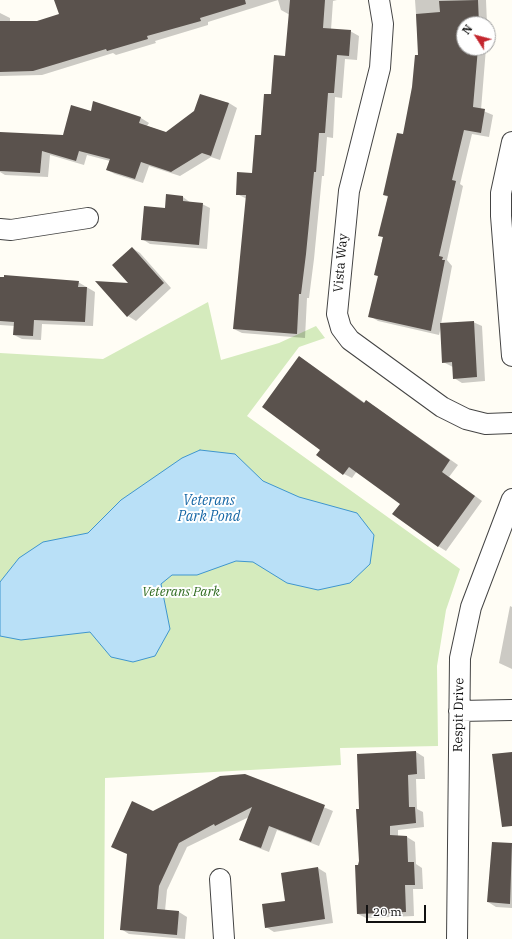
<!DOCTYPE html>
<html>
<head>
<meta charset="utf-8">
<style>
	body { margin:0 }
	#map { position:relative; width:512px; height:939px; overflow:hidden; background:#fffdf5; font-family:"IBM Plex Serif",serif }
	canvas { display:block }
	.north { position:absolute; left:456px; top:16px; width:40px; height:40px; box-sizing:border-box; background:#fff; border:1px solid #a0a0a0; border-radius:50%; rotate:306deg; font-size:11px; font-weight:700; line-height:16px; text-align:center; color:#111 }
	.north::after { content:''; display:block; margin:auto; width:14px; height:18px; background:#c4262e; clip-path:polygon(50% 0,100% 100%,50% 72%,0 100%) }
	.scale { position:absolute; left:366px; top:905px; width:60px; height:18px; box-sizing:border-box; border:2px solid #111; border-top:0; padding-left:5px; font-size:12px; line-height:14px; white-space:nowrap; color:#111; -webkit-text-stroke:3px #fff; paint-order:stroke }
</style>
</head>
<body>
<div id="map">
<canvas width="512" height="939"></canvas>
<div class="north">N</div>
<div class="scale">20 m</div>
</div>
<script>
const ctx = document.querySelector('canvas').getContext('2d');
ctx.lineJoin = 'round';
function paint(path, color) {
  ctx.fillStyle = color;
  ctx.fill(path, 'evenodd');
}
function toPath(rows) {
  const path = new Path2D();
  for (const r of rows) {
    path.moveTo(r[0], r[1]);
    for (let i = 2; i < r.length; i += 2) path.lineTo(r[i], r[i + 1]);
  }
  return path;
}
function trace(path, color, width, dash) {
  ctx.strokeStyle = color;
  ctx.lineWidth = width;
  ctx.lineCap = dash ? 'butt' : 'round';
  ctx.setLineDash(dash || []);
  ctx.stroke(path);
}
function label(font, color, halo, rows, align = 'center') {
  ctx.font = font + ' "IBM Plex Serif",serif';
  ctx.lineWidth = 4;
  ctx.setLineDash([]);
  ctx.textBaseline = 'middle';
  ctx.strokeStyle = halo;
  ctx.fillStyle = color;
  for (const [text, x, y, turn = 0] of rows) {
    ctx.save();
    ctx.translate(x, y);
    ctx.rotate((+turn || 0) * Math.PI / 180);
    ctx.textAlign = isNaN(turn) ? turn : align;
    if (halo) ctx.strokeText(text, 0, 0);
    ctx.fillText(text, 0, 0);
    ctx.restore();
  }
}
paint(toPath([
	[208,302,221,360,279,343,316,326,325,338,299,347,247,416,460,569,446,610,437,666,438,746,340,748,341,765,105,778,104,939,0,939,0,353,103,359]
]), '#d5ebbd');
const water = toPath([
	[200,450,235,454,263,481,299,497,357,513,374,535,370,564,350,583,318,590,287,583,253,562,236,561,197,575,172,575,161,584,170,629,155,656,133,662,111,657,90,632,21,640,0,636,0,582,19,558,43,542,88,533,121,500,182,458,200,450]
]);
paint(water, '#b9e0f7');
trace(water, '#3f96cf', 1);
paint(toPath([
	[67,0,337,0,333,1,331,30,350,31,359,36,357,60,345,59,342,98,335,97,333,138,327,137,324,176,322,176,314,259,309,298,307,298,305,338,242,333,234,329,247,199,237,194,253,174,272,95,286,57,290,15,281,10,278,0,208,22,208,25,155,41,156,43,116,55,113,53,42,75,0,76,0,13,10,18,10,22,37,22,60,15],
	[415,0,486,0,487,24,464,24,464,48,486,48,481,110,493,115,489,137,472,134,460,184,463,186,447,260,452,266,441,324,473,322,482,326,485,381,462,383,454,378,453,367,443,362,441,327,439,335,378,321,370,316,379,277,375,275,383,237,379,235,388,197,384,195,404,135,419,56],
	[201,96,229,103,237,108,220,160,211,157,180,176,149,166,143,183,115,174,107,170,110,161,87,155,84,165,50,155,48,177,5,175,0,172,0,133,63,136,91,112,141,118,149,123,147,126,167,133,195,112],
	[167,195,183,197,191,203,202,204,210,208,207,249,150,244,142,239,166,209],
	[132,248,140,253,171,288,136,321,128,316],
	[0,278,78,282,95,292,93,326,42,324,41,340,22,339,14,335,15,326,0,325],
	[300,357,365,403,374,406,458,465,449,477,482,501,446,551,438,546,401,503,357,471,352,478,344,474,321,450],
	[510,606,512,607,512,669,499,663],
	[416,752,424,757,425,779,416,779,417,809,423,812,424,827,398,830,398,836,407,837,415,842,416,864,422,868,423,889,413,889,414,916,366,918,358,914,361,810],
	[245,775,333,811,319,846,277,830,269,852,248,844,240,839,249,817,187,847,167,890,165,911,179,912,187,917,185,939,129,934,121,929,153,812],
	[493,843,512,844,512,908,496,907,488,902],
	[318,868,326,873,333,923,274,932,266,927,286,902]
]), '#0003');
paint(toPath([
	[54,0,245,0,246,4,200,18,201,21,147,36,148,39,107,51,106,49,33,71,0,72,0,21,37,21,59,14],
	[290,0,325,0,323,28,351,30,349,56,337,55,334,93,328,93,325,133,319,133,316,172,314,172,306,254,301,294,299,294,297,334,233,329,246,195,236,195,237,172,252,173,255,135,261,135,264,94,271,94,274,55,285,56],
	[478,0,479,24,464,24,464,48,478,48,473,107,485,109,481,133,464,130,452,180,456,181,439,256,443,257,442,260,445,260,431,331,368,317,378,276,374,275,383,237,378,236,388,196,383,195,397,133,403,134,412,87,415,55,418,55,416,14,440,12,439,1],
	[200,94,229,103,211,156,202,153,171,172,141,162,135,179,106,170,110,159,79,151,76,161,42,151,40,173,0,171,0,132,63,135,71,105,91,111,93,101,141,117,139,123,166,132,194,111],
	[166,194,183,196,183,201,203,203,199,245,141,240,144,206,165,208],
	[132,247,164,283,127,317,95,281,128,283,112,265],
	[4,275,79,281,78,287,87,287,85,322,34,320,33,336,13,335,14,322,0,321,0,277,4,277],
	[474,321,477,377,453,379,452,362,442,363,440,323],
	[299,356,364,403,366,400,450,460,442,472,475,496,438,547,392,514,400,504,349,467,343,475,316,455,320,450,262,407],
	[416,751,417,774,408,775,409,807,415,807,416,823,390,826,390,835,407,836,408,862,414,862,415,885,405,885,406,912,357,914,355,865,358,865,359,861,356,809,359,809,357,754],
	[512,752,512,826,502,827,492,754],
	[245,774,325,805,311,842,269,826,261,848,239,840,252,807,215,826,214,824,179,843,159,886,157,909,179,911,177,935,120,930,127,854,111,847,132,801,153,811,220,776],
	[492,842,512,843,510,904,487,902],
	[318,867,325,919,265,928,262,904,285,901,281,873]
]), '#5a524d');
const minor = toPath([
	[379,0,383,24,380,68,349,191,337,314,341,328,350,340,442,407,466,419,486,424,512,423],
	[512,142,501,193,501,216,512,356],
	[0,229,11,230,88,218],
	[459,711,512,710],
	[220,879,224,939],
	[457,939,460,658,471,607,512,499]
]);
trace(minor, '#444', 22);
trace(minor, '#fff', 20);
label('13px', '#111', '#fff', [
	["Vista Way",341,263,-85],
	["Respit Drive",459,715,-89]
]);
label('italic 13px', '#2f6b1f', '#fff', [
	["Veterans Park",181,592]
]);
label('italic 14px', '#1768a6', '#fff', [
	["Veterans",209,501],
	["Park Pond",209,517]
]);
</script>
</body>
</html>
